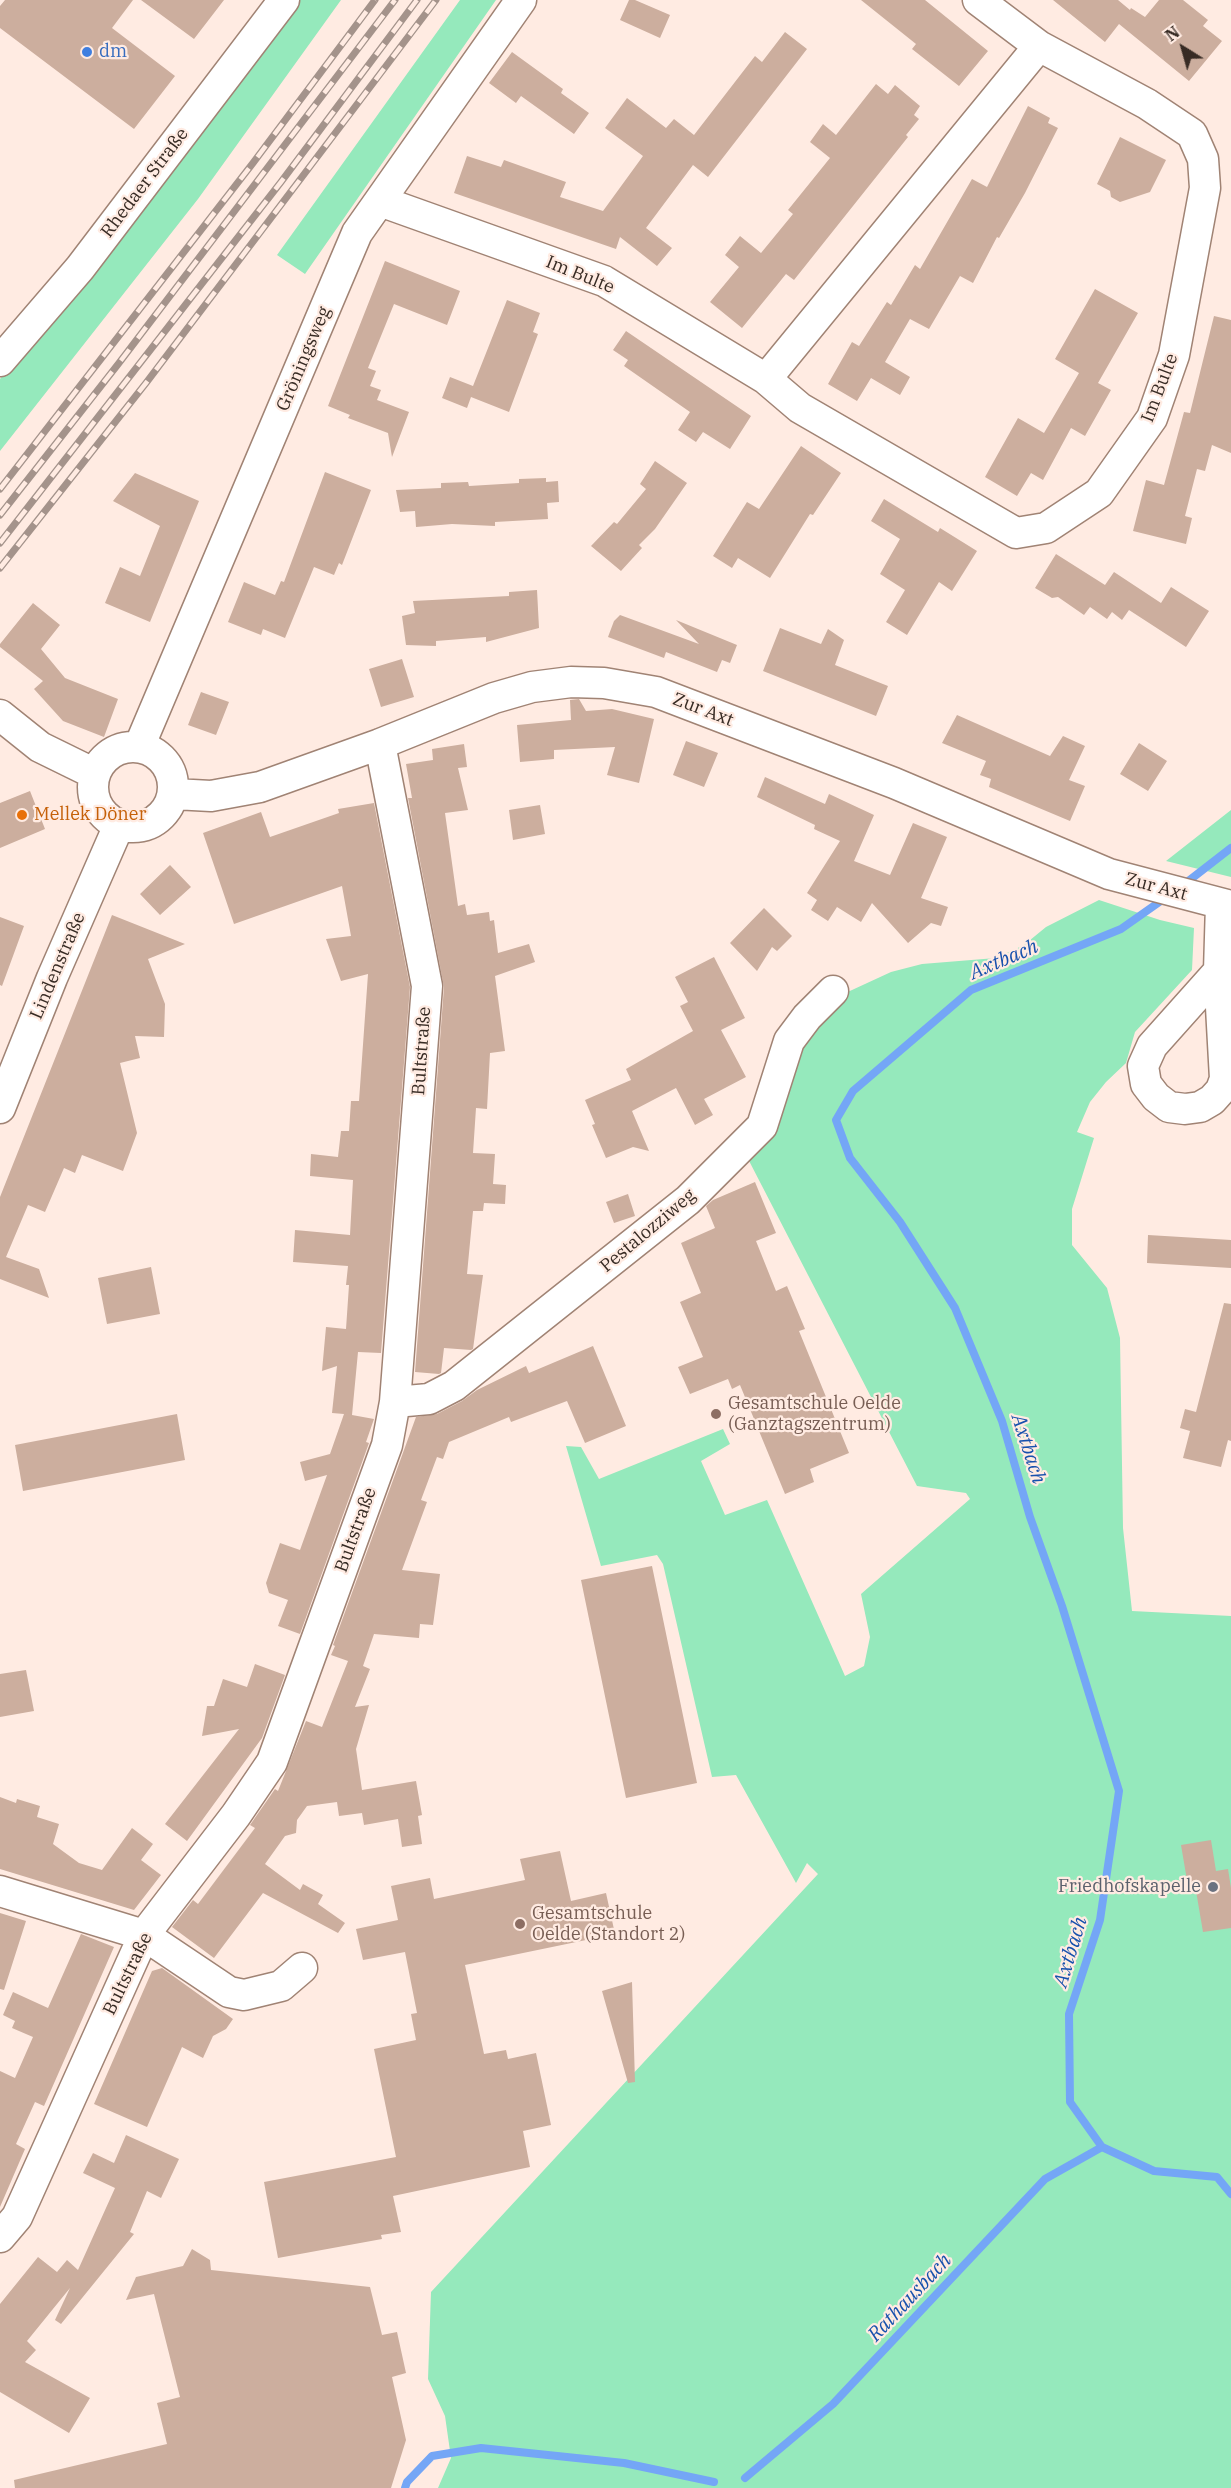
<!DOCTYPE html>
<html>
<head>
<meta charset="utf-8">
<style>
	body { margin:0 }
	#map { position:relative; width:1231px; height:2488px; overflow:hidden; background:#ffebe2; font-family:"IBM Plex Serif",serif }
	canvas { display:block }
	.north { position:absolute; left:1153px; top:18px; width:60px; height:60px; -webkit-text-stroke:4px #ffebe2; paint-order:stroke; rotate:323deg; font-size:16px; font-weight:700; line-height:24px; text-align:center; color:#372b24 }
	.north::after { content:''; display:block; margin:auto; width:21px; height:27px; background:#372b24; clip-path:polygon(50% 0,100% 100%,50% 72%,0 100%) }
</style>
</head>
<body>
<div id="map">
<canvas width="1231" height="2488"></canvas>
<div class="north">N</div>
</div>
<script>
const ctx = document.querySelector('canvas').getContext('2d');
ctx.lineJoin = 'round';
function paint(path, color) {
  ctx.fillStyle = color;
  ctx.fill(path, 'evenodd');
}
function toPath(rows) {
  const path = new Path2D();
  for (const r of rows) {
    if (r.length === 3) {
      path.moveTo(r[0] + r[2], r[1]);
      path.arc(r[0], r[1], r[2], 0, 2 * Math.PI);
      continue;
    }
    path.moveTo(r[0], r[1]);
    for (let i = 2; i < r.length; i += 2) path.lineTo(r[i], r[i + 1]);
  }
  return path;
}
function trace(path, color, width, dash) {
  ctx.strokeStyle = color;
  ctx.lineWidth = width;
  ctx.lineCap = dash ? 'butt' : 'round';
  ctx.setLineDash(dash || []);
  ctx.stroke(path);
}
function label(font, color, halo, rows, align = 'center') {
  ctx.font = font + ' "IBM Plex Serif",serif';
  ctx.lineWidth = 4.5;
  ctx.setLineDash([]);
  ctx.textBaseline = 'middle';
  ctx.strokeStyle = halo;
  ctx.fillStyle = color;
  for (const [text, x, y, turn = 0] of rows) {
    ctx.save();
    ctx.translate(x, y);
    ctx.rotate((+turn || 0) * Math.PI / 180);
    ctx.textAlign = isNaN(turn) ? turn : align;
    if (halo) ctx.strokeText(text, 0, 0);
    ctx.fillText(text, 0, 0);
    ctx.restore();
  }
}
paint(toPath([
	[290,0,341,0,198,199,0,451,0,379,88,275],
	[460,0,496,0,305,274,277,255],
	[1231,810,1231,877,1166,861],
	[1099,900,1160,920,1194,928,1192,970,1135,1032,1126,1063,1106,1082,1090,1102,1077,1132,1094,1138,1072,1209,1072,1245,1107,1288,1120,1338,1123,1528,1132,1611,1231,1616,1231,2488,438,2488,451,2458,445,2416,428,2379,431,2292,818,1874,807,1863,796,1883,736,1775,712,1777,663,1564,657,1555,601,1566,566,1446,581,1447,599,1479,723,1429,730,1444,701,1461,725,1515,767,1500,845,1676,864,1666,870,1637,861,1594,970,1499,966,1493,917,1486,746,1155,794,1047,839,996,891,972,922,964,996,958,1024,945,1046,927]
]), '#95e9bc');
trace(toPath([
	[1182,886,1231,848],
	[1165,898,1121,929,971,990,853,1091,836,1120,850,1158,900,1222,955,1308,1002,1421,1030,1517,1062,1606,1119,1791,1100,1920,1069,2014,1070,2102,1102,2147,1154,2171,1217,2177,1231,2194],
	[745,2478,833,2404,1045,2179,1102,2147],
	[405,2488,407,2482,432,2456,481,2448,624,2463,714,2482]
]), '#74a6f6', 8);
paint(toPath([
	[5,0,133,0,112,28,175,76,134,129,0,28,0,6],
	[141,0,224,0,194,39],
	[629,0,635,0,670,15,660,38,620,20],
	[861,0,925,0,988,51,959,86,912,49,916,44],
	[1053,0,1118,0,1130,10,1131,8,1145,17,1159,0,1183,0,1208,20,1203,26,1222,41,1189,81,1119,24,1105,42],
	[785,32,807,49,708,177,693,165,646,228,672,248,657,266,620,237,616,249,454,193,467,156,501,167,504,160,566,182,560,197,603,211,643,156,605,128,627,98,666,128,674,119,694,135,755,56,762,62],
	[512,52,563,89,561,93,589,113,574,134,521,96,516,103,489,83],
	[876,84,888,94,895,85,920,106,914,115,919,119,906,135,908,137,794,280,786,274,742,328,710,302,739,267,725,255,740,236,761,253,793,214,788,210,830,158,810,142,823,124,836,135],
	[1028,106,1050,118,1048,123,1058,128,1025,193,999,238,997,237,973,283,960,276,929,329,910,319,885,362,910,377,900,395,871,378,857,401,828,384,852,342,859,346,887,302,891,305,915,265,920,269,972,179,987,187],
	[1120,137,1166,160,1150,192,1120,202,1111,197,1110,191,1097,184],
	[385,261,460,291,447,325,394,304,368,368,376,371,370,386,381,390,377,400,409,412,392,457,388,433,348,418,350,415,328,406],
	[1095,289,1138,313,1098,383,1111,390,1085,436,1071,428,1043,480,1031,473,1017,496,985,477,1018,418,1044,433,1079,373,1055,359],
	[507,300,540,313,533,332,538,334,509,412,471,397,467,408,442,398,450,377,473,386],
	[1214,316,1231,320,1231,453,1212,445,1205,471,1197,469,1185,516,1192,518,1186,544,1133,531,1146,480,1164,485,1184,412,1190,413],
	[626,331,751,416,730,449,703,432,696,442,678,430,690,412,624,366,628,360,613,350],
	[801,446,841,473,813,515,810,514,770,578,738,558,732,568,713,556,747,502,759,509],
	[655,461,687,483,655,529,639,545,642,548,621,571,591,546,614,522,617,524,646,489,640,484],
	[325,472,371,490,342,565,339,563,334,575,314,567,285,638,263,629,261,635,228,622,244,582,275,595,281,581,284,582],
	[135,473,199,501,150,622,105,603,120,567,140,576,160,526,113,501],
	[546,478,546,482,558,481,559,502,547,503,548,519,495,522,495,526,452,524,416,527,415,511,400,512,396,490,441,488,441,483,468,482,469,486,519,483,519,479],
	[884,499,938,532,940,528,977,551,952,591,939,582,907,635,886,622,905,590,880,574,900,539,871,521],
	[1056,554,1105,585,1114,572,1161,603,1171,587,1209,611,1186,647,1129,610,1122,620,1112,612,1107,619,1090,607,1084,615,1058,597,1052,598,1035,588],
	[537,590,539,628,486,642,486,637,436,641,436,646,406,645,402,616,415,613,413,601,509,596,509,592],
	[33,603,60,625,41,649,65,678,118,699,104,737,63,721,34,689,43,681,0,647,0,644],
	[620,615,699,644,676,620,737,645,730,663,722,660,717,672,666,652,664,658,608,637,614,621],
	[780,628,821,644,828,629,844,640,835,665,888,686,876,716,763,671],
	[402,659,414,697,381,707,369,669],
	[201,692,229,702,216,735,188,725],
	[579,699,586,711,612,709,654,719,639,783,607,775,615,747,554,750,554,759,520,762,517,725,571,720,570,700],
	[957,715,1050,756,1063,736,1085,746,1069,780,1085,786,1070,821,989,787,991,779,980,775,986,761,942,743],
	[686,741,718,753,704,787,673,775],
	[1139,743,1167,761,1148,791,1120,774],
	[464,744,467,767,458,768,468,810,445,813,458,906,465,904,467,915,489,912,490,921,494,920,498,953,529,944,535,962,495,976,505,1051,490,1053,487,1109,476,1108,473,1153,495,1154,493,1184,506,1185,505,1204,484,1203,483,1211,473,1211,467,1274,483,1275,473,1349,471,1350,444,1348,441,1373,439,1374,415,1372,444,987,408,798,412,798,406,764,433,760,432,749],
	[765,777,825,804,829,794,874,815,854,861,890,875,913,823,947,837,921,898,948,907,941,926,931,923,908,943,872,903,861,922,837,907,828,921,811,910,817,900,807,893,840,841,814,829,815,825,757,797],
	[30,791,45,829,0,848,0,803],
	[374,803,410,987,381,1353,358,1352,352,1415,374,1419,366,1442,369,1443,300,1634,278,1626,288,1600,269,1593,266,1583,280,1543,300,1550,327,1475,305,1481,300,1462,330,1454,344,1414,332,1413,337,1366,322,1371,326,1327,346,1329,349,1285,346,1285,348,1266,293,1262,295,1230,350,1235,353,1180,310,1176,311,1154,338,1157,341,1131,349,1131,351,1101,359,1101,368,974,341,981,326,939,351,936,342,886,234,924,203,833,261,812,270,837,339,813,338,809],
	[540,805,545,834,513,840,509,810],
	[170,865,191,887,160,915,140,894],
	[764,908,792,936,777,951,772,947,757,971,730,943],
	[112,915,185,944,148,959,165,1004,164,1037,135,1036,140,1058,120,1063,137,1133,123,1171,82,1155,75,1173,64,1168,45,1212,28,1205,6,1257,39,1269,49,1298,0,1279,0,1197],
	[0,917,24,926,2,986,0,985],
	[714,957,745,1018,721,1030,746,1077,704,1099,713,1115,695,1125,676,1088,632,1111,649,1151,633,1147,606,1158,592,1125,595,1124,585,1100,631,1080,626,1069,693,1031,680,1006,688,1002,675,977],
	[755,1182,776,1233,756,1241,776,1291,787,1286,805,1329,799,1331,849,1453,810,1469,814,1482,785,1494,740,1385,732,1389,728,1379,690,1394,678,1367,703,1357,680,1302,701,1293,681,1243,715,1228,706,1206,713,1200],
	[628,1194,635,1216,614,1223,606,1202],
	[1148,1235,1231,1240,1231,1268,1147,1263],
	[151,1267,160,1314,107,1324,98,1278],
	[1224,1303,1231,1304,1231,1441,1228,1440,1221,1467,1183,1458,1190,1431,1180,1428,1185,1409,1196,1412],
	[593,1346,626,1426,585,1443,567,1401,511,1422,509,1417,449,1442,443,1459,437,1457,421,1500,427,1502,402,1570,440,1574,433,1625,420,1624,419,1638,374,1634,363,1666,370,1669,355,1707,369,1705,356,1749,362,1790,416,1781,422,1815,418,1816,422,1844,402,1847,398,1819,364,1825,362,1813,339,1816,337,1802,307,1806,297,1820,296,1833,285,1836,265,1864,300,1890,303,1884,323,1895,318,1904,345,1923,338,1933,263,1893,214,1958,172,1927,193,1900,198,1904,255,1828,250,1825,275,1789,278,1791,306,1721,322,1727,348,1661,331,1655,335,1646,333,1645,416,1417,437,1414,462,1401,477,1390,526,1366,529,1373],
	[177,1414,185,1460,23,1491,15,1445],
	[652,1566,697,1783,626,1798,581,1580],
	[255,1664,285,1675,262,1738,187,1841,165,1824,239,1729,202,1736,207,1706,214,1706,223,1679,247,1687],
	[26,1670,34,1711,0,1717,0,1674],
	[0,1797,16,1803,17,1799,40,1806,37,1817,59,1824,53,1844,79,1863,102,1870,132,1828,153,1844,141,1860,161,1875,134,1910,0,1869],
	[1211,1840,1216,1871,1228,1869,1231,1888,1231,1928,1203,1932,1195,1885,1188,1886,1181,1845],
	[560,1851,571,1901,606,1893,615,1934,465,1965,484,2054,506,2050,508,2059,536,2053,551,2125,523,2131,530,2167,393,2196,401,2232,381,2235,382,2239,278,2258,264,2182,396,2157,374,2049,416,2040,411,2014,417,2013,405,1952,363,1960,356,1929,398,1920,391,1886,430,1878,434,1899,525,1880,520,1859],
	[0,1913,26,1921,4,1990,0,1989],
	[81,1934,114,1947,44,2106,35,2102,16,2144,25,2149,0,2207,0,2071,15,2078,33,2037,12,2028,15,2021,3,2015,13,1992,48,2008],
	[162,1968,233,2019,226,2029,213,2036,203,2058,182,2047,147,2127,94,2104,152,1971],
	[632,1982,635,2082,628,2083,602,1991],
	[126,2135,179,2159,161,2198,147,2191,130,2232,134,2234,61,2324,55,2320,70,2288,27,2341,36,2350,25,2362,90,2398,69,2433,0,2392,0,2304,38,2257,57,2272,67,2260,78,2270,115,2188,83,2173,93,2153,114,2163],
	[192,2249,210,2260,211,2270,370,2287,382,2335,397,2332,406,2373,392,2377,406,2440,391,2488,15,2488,14,2480,167,2444,157,2403,180,2397,154,2294,126,2300,136,2277,183,2266]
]), '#ccae9e');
const minor = toPath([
	[380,201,604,281,766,379,800,408,1016,533,1046,528,1099,493,1152,418,1174,355,1205,188,1203,159,1192,134,1147,104,1039,46,978,0],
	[0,361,80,268,284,0],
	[766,379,1039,46],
	[0,715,40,747,95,774],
	[133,787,40],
	[139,747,357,233,521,0],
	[174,794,211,796,260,787,380,744,494,698,532,687,571,682,604,683,656,692,894,783,1109,874,1231,906],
	[1219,971,1152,1046,1143,1066,1146,1084,1156,1097,1169,1107,1185,1109,1200,1107,1212,1100,1221,1090,1225,1079,1219,971,1221,904],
	[0,1108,52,978,119,825],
	[395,1402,429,1399,454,1386,688,1200,762,1126,789,1041,807,1017,833,991],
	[0,1891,144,1935,229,1992,244,1995,281,1986,302,1968],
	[0,2237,17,2217,144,1935,236,1815,272,1762,387,1445,395,1402,427,986,380,744]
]);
trace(minor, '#a08374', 33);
trace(minor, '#fff', 30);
const rail = toPath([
	[0,489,253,163,375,0],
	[0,515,119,363,395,0],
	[0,543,281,182,417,0],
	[0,568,146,383,436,0]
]);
trace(rail, '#a4938b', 7);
trace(rail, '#ffebe2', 4.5, [14]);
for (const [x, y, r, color] of [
	[87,52,6,"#3f7fe0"],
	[22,815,6,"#e8710a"],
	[716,1414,6,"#8d6e63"],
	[1213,1887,6,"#6b7280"],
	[520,1924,6,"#8d6e63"]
]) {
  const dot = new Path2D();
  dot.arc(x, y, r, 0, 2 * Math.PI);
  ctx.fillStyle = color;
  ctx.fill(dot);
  trace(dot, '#ffebe2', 2);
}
label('18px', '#366cbe', '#ffebe2', [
	["dm",99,52]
], 'left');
label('18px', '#372b24', '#ffebe2', [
	["Rhedaer Straße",145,183,-53],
	["Im Bulte",580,275,22],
	["Gröningsweg",304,359,-67],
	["Im Bulte",1160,388,-69],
	["Zur Axt",703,710,21],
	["Zur Axt",1156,887,15],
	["Lindenstraße",58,966,-67],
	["Bultstraße",422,1051,-86],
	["Pestalozziweg",648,1231,-40],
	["Bultstraße",356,1530,-70],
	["Bultstraße",128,1974,-64]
]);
label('18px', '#c56008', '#ffebe2', [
	["Mellek Döner",34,815]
], 'left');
label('18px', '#785e54', '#ffebe2', [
	["Gesamtschule Oelde",728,1404],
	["(Ganztagszentrum)",728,1425],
	["Gesamtschule",532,1914],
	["Oelde (Standort 2)",532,1935]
], 'left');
label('18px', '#5b616d', '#ffebe2', [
	["Friedhofskapelle",1201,1887]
], 'right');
label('italic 20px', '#1751ad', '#ffebe2', [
	["Axtbach",1004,960,-23],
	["Axtbach",1028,1449,72],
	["Axtbach",1071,1952,-73],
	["Rathausbach",910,2298,-47]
]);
</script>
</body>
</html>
